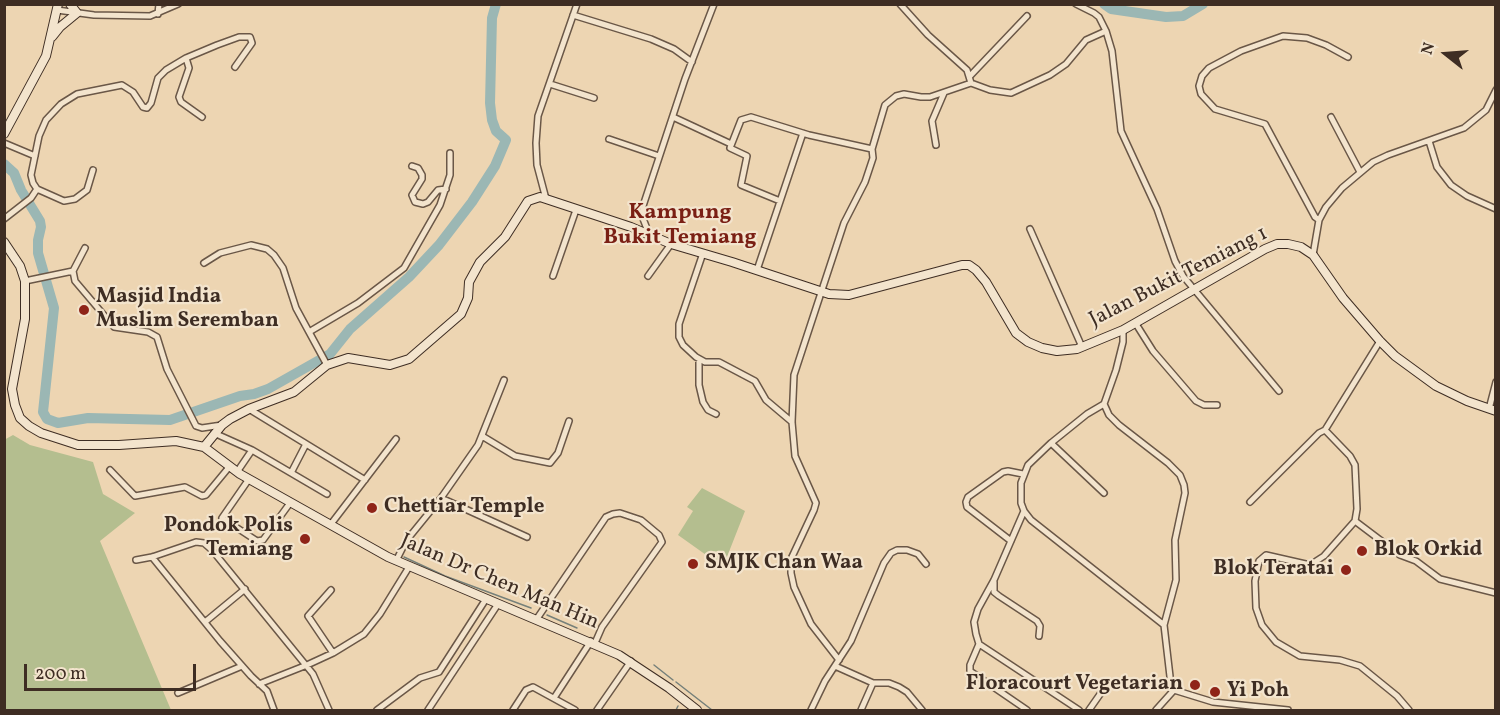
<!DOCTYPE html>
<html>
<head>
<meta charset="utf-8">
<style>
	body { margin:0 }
	#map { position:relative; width:1500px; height:715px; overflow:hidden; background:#edd5b2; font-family:Vollkorn,serif }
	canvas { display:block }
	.frame { position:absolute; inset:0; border:6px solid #3e2d23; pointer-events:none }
	.north { position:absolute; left:1416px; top:24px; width:60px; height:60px; -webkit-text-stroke:4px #f3e4cd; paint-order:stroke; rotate:287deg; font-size:16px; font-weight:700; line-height:24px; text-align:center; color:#3e2d23 }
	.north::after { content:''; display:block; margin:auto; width:21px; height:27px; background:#3e2d23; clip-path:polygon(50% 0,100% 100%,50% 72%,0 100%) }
	.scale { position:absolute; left:24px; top:664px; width:172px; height:27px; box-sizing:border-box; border:3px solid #3e2d23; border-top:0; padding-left:8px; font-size:18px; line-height:21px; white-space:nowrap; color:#3e2d23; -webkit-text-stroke:4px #f3e4cd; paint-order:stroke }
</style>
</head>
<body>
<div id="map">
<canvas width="1500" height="715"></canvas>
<div class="frame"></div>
<div class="north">N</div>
<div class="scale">200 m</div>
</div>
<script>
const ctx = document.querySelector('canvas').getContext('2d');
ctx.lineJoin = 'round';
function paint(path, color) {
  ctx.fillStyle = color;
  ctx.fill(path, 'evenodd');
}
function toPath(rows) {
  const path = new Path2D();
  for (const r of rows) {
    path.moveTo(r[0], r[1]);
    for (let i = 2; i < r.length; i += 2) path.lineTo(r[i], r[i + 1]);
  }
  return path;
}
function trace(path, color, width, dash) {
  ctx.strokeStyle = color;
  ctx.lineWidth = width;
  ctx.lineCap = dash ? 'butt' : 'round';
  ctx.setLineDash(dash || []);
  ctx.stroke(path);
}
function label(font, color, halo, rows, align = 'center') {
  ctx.font = font + ' Vollkorn,serif';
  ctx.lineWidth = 4.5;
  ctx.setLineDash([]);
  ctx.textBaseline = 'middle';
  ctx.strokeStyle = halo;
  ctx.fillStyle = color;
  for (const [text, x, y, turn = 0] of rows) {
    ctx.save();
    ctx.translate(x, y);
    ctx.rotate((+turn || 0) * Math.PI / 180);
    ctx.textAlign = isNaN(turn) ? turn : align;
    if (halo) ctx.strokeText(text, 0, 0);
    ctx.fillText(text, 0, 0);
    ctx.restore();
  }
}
paint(toPath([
	[13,435,30,445,93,462,103,494,135,513,100,541,171,710,5,710,4,440],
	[702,488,745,511,723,567,678,535,693,511,687,507]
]), '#b4be8f');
trace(toPath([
	[404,557,445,576,531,608],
	[547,615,577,628],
	[654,665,673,680],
	[676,682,712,710],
	[676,710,678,706]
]), '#76807a', 1.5);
trace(toPath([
	[1104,4,1111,9,1166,17,1183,16,1203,4],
	[4,164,14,173,21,190,40,221,41,227,38,240,38,253,54,308,43,412,47,419,58,423,88,418,170,420,240,396,254,394,268,389,330,354,350,329,409,277,439,245,472,202,495,166,506,140,496,131,492,120,490,103,492,18,496,4]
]), '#9bb7b4', 10);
const street = toPath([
	[900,4,928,35,967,70,971,83],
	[1076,4,1094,13,1099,17,1106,31,1112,51,1121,131,1157,209,1175,261,1183,276,1279,391],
	[57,10,94,15,150,16,178,4],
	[158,14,159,4],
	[573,15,651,39,674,49,692,62],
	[186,58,189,68,179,97,181,102,202,117],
	[970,76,1027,16],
	[550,84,594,98],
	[673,117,731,144],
	[1331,117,1360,172],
	[609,139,659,156],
	[1429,141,1437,167,1451,185,1467,196,1496,209],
	[4,143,35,156],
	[936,145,932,121,944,93],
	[412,166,418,168,422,175,422,179,412,195,415,202,423,204,428,202,438,190,446,189],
	[37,189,64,201,75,199,87,190,93,170],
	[546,199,537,165,536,143,538,116,577,4],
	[780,201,741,185,747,156,730,148,741,120,751,117,809,135,872,149],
	[4,219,31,198,37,189,33,183,31,175,39,136,46,120,61,104,77,94,122,85,133,92,143,107,147,108,151,103,158,78,166,70,186,58,217,45,239,37,250,37,252,43,235,67],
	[1319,220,1315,217,1265,124,1215,109,1201,94,1199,86,1202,76,1209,68,1241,51,1283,36,1307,38,1326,45,1348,57],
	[1030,229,1082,347],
	[649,234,642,216,643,206,685,79,714,4],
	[703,253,679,324,679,337,683,345,696,357,705,362,719,362,755,381,766,400,792,422],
	[1313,255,1319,220,1326,207,1342,188,1373,162,1388,155,1464,128,1486,110,1496,90],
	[204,263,220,253,251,245,267,249,274,255,283,268,296,308,327,365],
	[757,270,803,133],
	[73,271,75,281,114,327,148,332,157,337,167,369,196,426,202,428,222,425],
	[553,276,576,210],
	[648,276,671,244],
	[25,281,73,271,85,248],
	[1136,324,1153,351,1196,401,1204,405,1217,405],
	[1123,330,1123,342,1116,370,1104,404,1087,414,1051,443,1028,465,1021,483,1021,503,1024,511,1031,520,1164,625],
	[309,332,358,303,404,268,440,205,450,175,450,153],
	[699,359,699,385,703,402,708,410,716,414],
	[1104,404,1109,415,1119,425,1168,463,1180,475,1184,485,1185,493,1175,540,1176,580,1164,625,1171,685,1174,690],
	[249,409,365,480],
	[1489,409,1496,382],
	[1325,430,1350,456,1355,465,1357,509,1355,521],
	[214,433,252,450],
	[482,436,515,456,550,463,558,453,569,421],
	[1051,443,1104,493],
	[110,470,135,496,185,487,202,496,206,495,230,466],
	[237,472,252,450,327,494],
	[291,473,306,444],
	[249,479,222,518,257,541,263,540,290,503],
	[441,498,527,537],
	[1250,502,1319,433,1325,430,1380,341],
	[1024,511,994,580,978,609,974,622,976,634,979,644,1079,710],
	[331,524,396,439],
	[1011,541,967,507,966,502,968,497,1003,472,1008,471,1023,474],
	[152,557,220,641,251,676,267,691,274,710],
	[136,560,152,557,196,542,204,543,212,550,313,674,329,710],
	[396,561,406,541,441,498,478,445,504,380],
	[994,582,994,592,999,596,1037,621,1040,626,1039,636],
	[331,590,308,616,333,653],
	[536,620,606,517,613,514,620,513,641,520,659,535,662,542,602,627,595,643],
	[205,622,245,589],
	[979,644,970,665,970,671,1027,710],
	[839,660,811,624,794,587,791,573,791,559,814,510,816,503,795,456,792,422,794,375,844,223,865,182,873,158,872,149,885,105,896,96,904,94,921,97,930,97,971,83,990,90,1011,93,1050,75,1066,64,1086,40,1106,31],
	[835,666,873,683,889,683,899,687,907,692,922,710],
	[259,684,307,665,333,653,364,634,380,614,409,567],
	[1174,690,1213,702,1288,710],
	[178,693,242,666],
	[554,698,591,641],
	[377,710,420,678,439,672,486,599],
	[428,710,498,604],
	[513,710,526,690,533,687,575,710],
	[597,710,631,661],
	[811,710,825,681,851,641,884,563,891,553,897,550,907,550,918,554,926,564],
	[861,710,873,683],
	[1089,710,1103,690],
	[1156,710,1174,690],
	[1409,710,1397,696,1360,666,1340,660,1300,656,1276,642,1262,625,1256,608,1255,581,1259,561,1266,555,1310,565,1324,556,1355,521,1400,555,1416,561,1440,579,1496,593]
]);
const secondary = toPath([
	[52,37,60,27,77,13,70,4],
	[4,134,46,56,58,4],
	[4,242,20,266,25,281,25,319,12,389,15,405,20,418,29,426,41,433,78,445,119,445,176,441,204,447,240,474,388,557,619,655,669,688,697,710],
	[204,447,222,425,230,419,249,409,294,392,327,365,348,358,390,365,409,359,461,314,468,298,469,282,480,262,505,237,528,201,540,197,631,227,671,244,732,262,829,294,849,295,962,265,969,265,976,270,986,282,1016,333,1028,342,1042,348,1057,351,1077,349,1123,330,1265,249,1277,244,1288,244,1301,247,1313,255,1343,298,1380,341,1395,356,1436,386,1467,401,1496,411]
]);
trace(street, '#6a5747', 8);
trace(secondary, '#3e2d23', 10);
trace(street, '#f3e4cd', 5);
trace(secondary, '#f3e4cd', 8);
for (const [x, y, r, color] of [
	[84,310,6,"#8f2418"],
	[372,508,6,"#8f2418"],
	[305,539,6,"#8f2418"],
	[1362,551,6,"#8f2418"],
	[693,564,6,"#8f2418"],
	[1346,570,6,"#8f2418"],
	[1195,685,6,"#8f2418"],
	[1215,692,6,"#8f2418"]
]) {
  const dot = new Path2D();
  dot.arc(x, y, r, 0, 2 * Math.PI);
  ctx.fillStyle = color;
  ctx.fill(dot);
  trace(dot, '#f3e4cd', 2);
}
label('21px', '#3e2d23', '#f3e4cd', [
	["Jalan Bukit Temiang 1",1179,278,-27],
	["Jalan Dr Chen Man Hin",499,583,23]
]);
label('bold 21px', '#3e2d23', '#f3e4cd', [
	["Masjid India",96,298],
	["Muslim Seremban",96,322],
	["Chettiar Temple",384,508],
	["Pondok Polis",293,527,"right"],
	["Temiang",293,551,"right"],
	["Blok Orkid",1374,551],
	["SMJK Chan Waa",705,564],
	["Blok Teratai",1334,570,"right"],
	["Floracourt Vegetarian",1183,685,"right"],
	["Yi Poh",1227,692]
], 'left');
label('bold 22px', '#7a1f14', '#f3e4cd', [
	["Kampung",680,214],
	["Bukit Temiang",680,239]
]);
</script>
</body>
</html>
